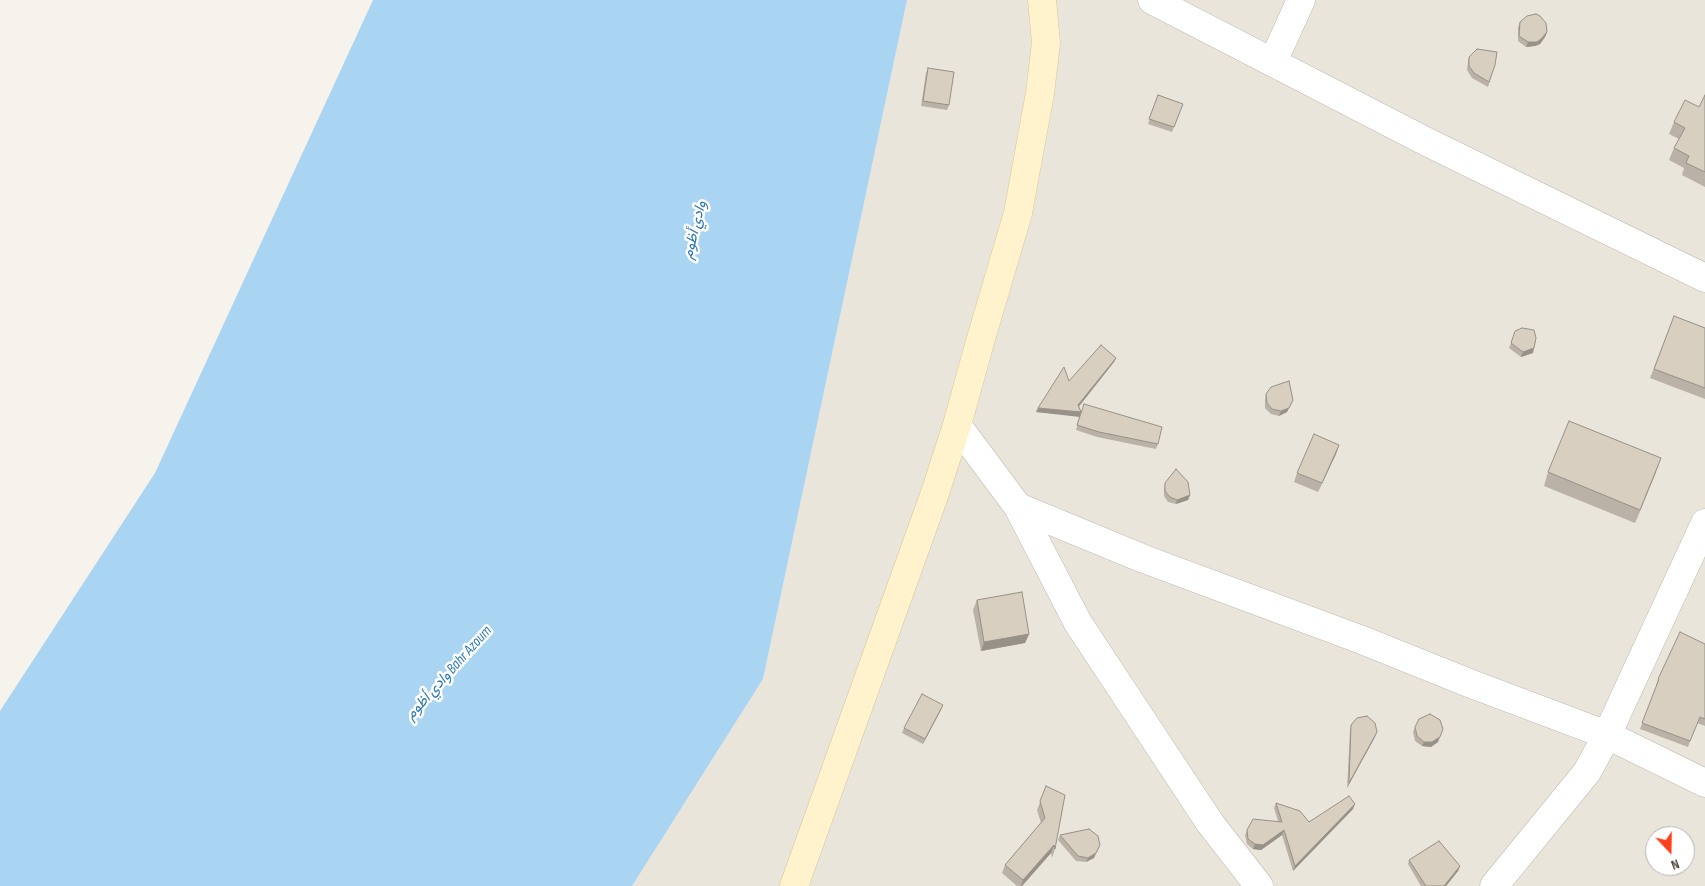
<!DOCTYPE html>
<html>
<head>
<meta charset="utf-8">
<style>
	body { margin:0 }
	#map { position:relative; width:1705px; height:886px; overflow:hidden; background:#f6f3ec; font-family:"Sofia Sans Condensed",sans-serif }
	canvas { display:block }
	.north { position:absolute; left:1645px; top:826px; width:50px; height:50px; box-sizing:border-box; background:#fff; border:1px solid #b7b4b0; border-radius:50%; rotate:159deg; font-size:14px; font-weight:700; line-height:20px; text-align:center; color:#4b4439 }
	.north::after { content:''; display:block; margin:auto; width:18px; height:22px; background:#fc3f1d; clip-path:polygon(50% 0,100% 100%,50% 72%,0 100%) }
</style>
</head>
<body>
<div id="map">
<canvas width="1705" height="886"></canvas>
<div class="north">N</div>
</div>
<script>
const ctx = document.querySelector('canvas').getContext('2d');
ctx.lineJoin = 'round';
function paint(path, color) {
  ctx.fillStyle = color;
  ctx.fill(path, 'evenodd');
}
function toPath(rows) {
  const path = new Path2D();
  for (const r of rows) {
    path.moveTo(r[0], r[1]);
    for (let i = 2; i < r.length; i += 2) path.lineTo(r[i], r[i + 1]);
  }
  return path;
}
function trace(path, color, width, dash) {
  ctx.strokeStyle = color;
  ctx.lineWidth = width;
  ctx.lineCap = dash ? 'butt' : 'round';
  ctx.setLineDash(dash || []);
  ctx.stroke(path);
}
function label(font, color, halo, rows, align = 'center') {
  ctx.font = font + ' "Sofia Sans Condensed",Vazirmatn,sans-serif';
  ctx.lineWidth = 5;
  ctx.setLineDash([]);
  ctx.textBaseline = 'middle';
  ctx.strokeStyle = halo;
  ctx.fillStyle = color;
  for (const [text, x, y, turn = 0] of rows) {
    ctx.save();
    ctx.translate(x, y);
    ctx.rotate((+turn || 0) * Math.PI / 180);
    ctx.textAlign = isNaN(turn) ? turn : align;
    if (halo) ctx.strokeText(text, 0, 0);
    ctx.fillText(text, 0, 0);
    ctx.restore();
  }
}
paint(toPath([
	[907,0,1705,0,1705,886,632,886,763,679],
	[1655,836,1685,836,1685,866,1655,866]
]), '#eae5da');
paint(toPath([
	[373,0,907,0,763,679,632,886,0,886,0,711,155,473]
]), '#a9d4f2');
const minor = toPath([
	[1152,0,1427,142,1705,278],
	[1273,62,1301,0],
	[957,425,1018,507,1078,623,1210,823,1259,886],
	[1018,507,1144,559,1362,640,1469,683,1607,735,1705,783],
	[1494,886,1587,772,1607,735,1705,523]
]);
const secondary = toPath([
	[794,886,935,493,957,425,980,342,1018,213,1040,93,1046,43,1042,0]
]);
trace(minor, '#c2bbae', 29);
trace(secondary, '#d6c79b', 29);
trace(minor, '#fff', 28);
trace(secondary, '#fff3cd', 28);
paint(toPath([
	[1520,22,1547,32,1545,37,1540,44,1535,46,1526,47,1518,41,1518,27],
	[1469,57,1495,65,1488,87,1472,78,1467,70,1468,62],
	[928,68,949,105,947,110,921,106,926,73],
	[1158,95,1183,104,1172,132,1148,124],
	[1705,95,1705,187,1682,175,1684,168,1669,160,1674,148,1679,139,1669,134,1674,122,1699,107],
	[1674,316,1705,328,1705,399,1650,378],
	[1511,343,1534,348,1533,353,1521,357,1509,348],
	[1116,358,1114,362,1079,406,1081,412,1158,444,1156,449,1097,437,1076,430,1080,416,1036,412,1038,408],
	[1266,394,1293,400,1287,412,1279,416,1271,414,1265,408,1265,399],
	[1339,445,1336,454,1318,492,1294,482,1297,473],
	[1548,472,1656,472,1635,523,1544,486],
	[1165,483,1190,495,1188,500,1176,504,1168,502,1164,496,1164,488],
	[977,600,1029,634,1025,643,981,651,973,610],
	[1705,644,1705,726,1697,723,1688,747,1640,729,1657,685,1656,685,1658,679],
	[943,705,923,744,902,733,904,728],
	[1351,725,1375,737,1347,788,1350,730],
	[1415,727,1438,742,1431,747,1422,746,1415,741,1413,732],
	[1046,786,1055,849,1052,858,1051,853,1022,886,1017,886,1002,873,1005,865,1041,823,1037,810],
	[1276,803,1309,822,1353,809,1293,871,1282,835,1261,850,1253,849,1247,844,1245,835,1247,830,1278,821,1274,808],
	[1060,835,1094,858,1086,862,1076,861,1058,840],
	[1409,860,1460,866,1458,871,1446,886,1421,886,1408,864]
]), '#bab2a6');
paint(toPath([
	[1547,32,1545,37,1540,44,1535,46,1526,47,1528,42],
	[1534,348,1533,353,1521,357,1523,352],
	[1116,358,1114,362,1077,409,1078,405],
	[1293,400,1287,412,1279,416,1281,411],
	[1038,408,1081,412,1080,417,1036,412],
	[1339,445,1336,454,1318,492,1322,483],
	[1661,458,1656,472,1635,523,1640,510],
	[1190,495,1188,500,1176,504,1177,500],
	[1029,634,1025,643,981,651,984,642],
	[943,705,941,710,923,744,925,739],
	[1377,732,1375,737,1347,788,1349,783],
	[1440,737,1438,742,1431,747,1422,746,1424,742],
	[1355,804,1353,809,1293,871,1295,866],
	[1284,830,1282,835,1261,850,1253,849,1255,844],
	[1054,845,1051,853,1022,886,1021,886,1023,880],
	[1100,845,1094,858,1086,862,1088,858],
	[1460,866,1458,871,1446,886,1444,886]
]), '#979187');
const building = toPath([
	[1536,14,1540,16,1546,23,1547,32,1541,39,1537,42,1528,42,1519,36,1520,22,1527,16,1536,14],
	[1477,49,1497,52,1495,65,1489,82,1474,73,1469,66,1469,57,1477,49],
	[928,68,954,72,949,105,923,101,928,68],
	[1158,95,1183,104,1174,127,1149,119,1158,95],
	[1705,95,1705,172,1686,163,1689,156,1674,148,1685,128,1674,122,1685,100,1699,107,1705,95],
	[1674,316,1705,328,1705,388,1654,369,1674,316],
	[1522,328,1534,330,1536,338,1534,348,1523,352,1511,343,1515,331,1522,328],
	[1101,345,1116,358,1078,405,1081,412,1038,408,1064,367,1069,381,1101,345],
	[1289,381,1293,400,1289,408,1281,411,1272,409,1267,403,1266,394,1271,387,1289,381],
	[1084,404,1162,427,1158,444,1099,432,1077,425,1084,404],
	[1569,421,1661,458,1640,510,1548,472,1569,421],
	[1314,434,1339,445,1322,483,1297,473,1314,434],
	[1176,469,1188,482,1190,495,1177,500,1170,497,1165,491,1165,483,1176,469],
	[1022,592,1029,634,984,642,977,600,1022,592],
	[1680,632,1705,644,1705,719,1700,717,1690,741,1642,723,1659,679,1658,679,1680,632],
	[922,694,943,705,925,739,904,728,922,694],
	[1430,714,1440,720,1443,729,1440,737,1432,742,1424,742,1417,736,1415,727,1419,719,1430,714],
	[1367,716,1375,723,1377,732,1349,783,1351,725,1357,718,1367,716],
	[1046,786,1065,795,1055,849,1054,845,1023,880,1005,865,1045,818,1040,801,1046,786],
	[1349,796,1355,804,1295,866,1284,830,1263,845,1255,844,1248,839,1247,830,1253,819,1282,822,1276,803,1300,811,1309,822,1349,796],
	[1089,829,1098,836,1100,845,1096,853,1088,858,1078,856,1060,835,1089,829],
	[1439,841,1460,866,1444,886,1426,886,1409,860,1439,841]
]);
paint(building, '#d8cfc1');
trace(building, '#979187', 1);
label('italic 15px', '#2e7ab2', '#fff', [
	["وادي أظوم",695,230,-76],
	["وادي أظوم Bahr Azoum",449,673,-48]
]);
</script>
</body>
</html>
